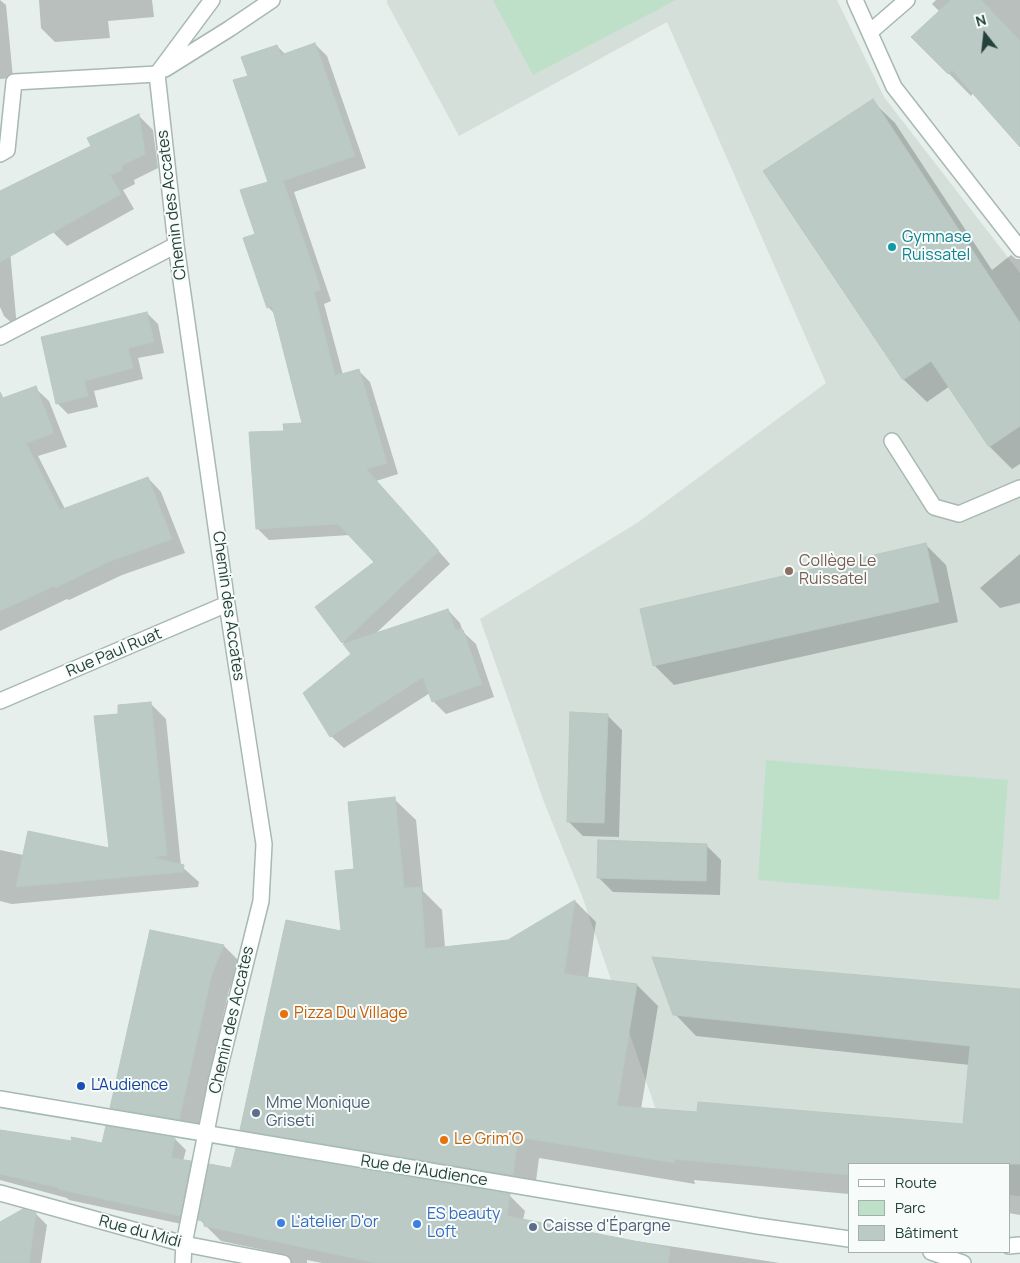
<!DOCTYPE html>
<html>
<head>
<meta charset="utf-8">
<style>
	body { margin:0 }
	#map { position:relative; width:1020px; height:1263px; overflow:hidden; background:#e6efeb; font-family:Manrope,sans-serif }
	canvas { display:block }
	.legend { position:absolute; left:848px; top:1163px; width:162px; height:90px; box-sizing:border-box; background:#f7fbf9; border:1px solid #a3b1ad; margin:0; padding:6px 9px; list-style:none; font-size:15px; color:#24423a }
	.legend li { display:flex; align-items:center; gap:10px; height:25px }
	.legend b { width:25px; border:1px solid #a3b1ad }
	.north { position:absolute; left:960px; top:10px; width:50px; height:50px; -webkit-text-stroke:4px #f7fbf9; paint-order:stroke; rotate:344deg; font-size:14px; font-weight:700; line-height:20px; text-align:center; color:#24423a }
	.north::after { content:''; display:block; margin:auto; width:18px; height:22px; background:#24423a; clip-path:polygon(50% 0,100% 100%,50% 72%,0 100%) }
</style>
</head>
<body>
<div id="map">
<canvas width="1020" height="1263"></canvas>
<ul class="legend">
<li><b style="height:6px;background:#fff"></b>Route</li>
<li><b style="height:14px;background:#bfe0c8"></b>Parc</li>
<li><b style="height:14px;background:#bbcac4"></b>Bâtiment</li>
</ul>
<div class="north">N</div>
</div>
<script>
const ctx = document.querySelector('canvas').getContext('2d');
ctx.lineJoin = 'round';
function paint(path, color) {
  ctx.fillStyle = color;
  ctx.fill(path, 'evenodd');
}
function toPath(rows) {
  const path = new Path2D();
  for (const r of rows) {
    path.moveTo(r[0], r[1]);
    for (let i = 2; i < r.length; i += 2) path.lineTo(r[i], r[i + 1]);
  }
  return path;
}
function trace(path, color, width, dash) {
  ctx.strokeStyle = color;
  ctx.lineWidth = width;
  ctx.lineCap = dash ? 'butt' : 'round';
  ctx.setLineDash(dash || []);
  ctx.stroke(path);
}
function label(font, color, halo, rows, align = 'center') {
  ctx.font = font + ' Manrope,sans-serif';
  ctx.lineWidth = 4;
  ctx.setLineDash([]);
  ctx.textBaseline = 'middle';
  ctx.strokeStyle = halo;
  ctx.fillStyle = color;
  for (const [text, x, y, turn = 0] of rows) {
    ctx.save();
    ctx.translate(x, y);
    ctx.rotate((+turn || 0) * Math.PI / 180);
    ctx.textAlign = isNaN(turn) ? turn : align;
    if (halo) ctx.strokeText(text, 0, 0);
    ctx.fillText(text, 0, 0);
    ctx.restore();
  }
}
paint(toPath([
	[387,0,837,0,884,97,1020,273,1020,1196,1009,1195,1009,1164,849,1164,849,1175,673,1159,582,896,544,802,480,619,637,523,826,383,667,22,459,136,387,3]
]), '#d4dfda');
paint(toPath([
	[493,0,676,0,533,75],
	[766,760,1008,780,999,900,758,880]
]), '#bfe0c8');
paint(toPath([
	[0,0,6,5,13,78,0,79],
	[39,0,152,0,154,17,108,21,110,38,55,42,41,28],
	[936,0,1020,0,1020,146,973,93,971,96,913,37,940,12,932,4],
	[315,44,327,56,366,168,294,192,331,301,324,304,343,375,358,370,370,382,398,474,376,481,450,564,374,635,448,610,460,623,463,632,476,644,494,697,446,714,433,701,430,693,344,748,331,736,352,654,343,642,376,562,350,535,269,540,257,528,285,432,304,425,275,314,268,307,256,235,269,183,249,77,277,46,286,55],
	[872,101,895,123,992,270,1011,255,1016,259,1020,259,1020,464,1012,469,990,447,950,386,927,402,904,380,765,172],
	[139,116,153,130,158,168,134,180,135,184,123,190,134,209,67,246,53,232,92,147],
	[0,192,5,196,17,328,4,316,0,307],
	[147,313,158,324,164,353,138,358,143,379,94,391,98,407,68,414,57,403],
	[35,388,49,401,67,447,38,456,65,509,148,478,161,492,185,553,122,575,69,600,67,599,0,631,0,400],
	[926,545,946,565,958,622,674,685,654,665],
	[1020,554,1020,603,1000,608,980,588],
	[151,704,166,719,181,866,199,882,198,887,12,904,0,901,0,850,23,855,110,850,119,715],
	[607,715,622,730,619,837,583,836,568,821],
	[394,799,416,820,423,891,442,910,445,948,509,941,575,901,596,922,588,978,637,985,658,1006,641,1109,698,1114,964,1126,970,1065,696,1036,675,1014,1020,991,1020,1215,1009,1213,1009,1164,849,1164,849,1194,694,1180,695,1184,539,1158,534,1196,263,1151,241,1129,342,932,356,870],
	[706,845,721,860,720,895,613,892,598,877],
	[151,931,224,946,241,963,229,990,196,1136,128,1125,111,1108],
	[0,1131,73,1143,103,1144,175,1139,186,1150,183,1161,190,1162,201,1173,191,1226,69,1200,67,1198,0,1180],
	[232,1170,509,1195,525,1211,523,1220,635,1242,636,1241,780,1263,322,1263,307,1260,307,1263,287,1263,277,1253,221,1241,200,1220],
	[36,1214,47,1225,41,1263,0,1263,0,1223]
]), '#0003');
const building = toPath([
	[951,0,981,0,1020,41,1020,147,952,70,948,74,911,37,951,0],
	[315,43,355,156,283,181,321,290,314,292,335,376,359,369,387,463,366,469,439,551,342,643,315,607,374,562,338,524,256,529,249,432,284,431,283,424,302,423,272,306,267,308,243,238,255,234,240,190,268,182,233,80,248,76,241,57,277,45,281,55,315,43],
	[873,99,1020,323,1020,426,989,447,931,361,903,380,763,171,873,99],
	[139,114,145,154,121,166,122,170,110,175,121,194,0,262,0,191,91,146,87,138,139,114],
	[147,312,154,342,128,348,133,368,84,381,88,396,56,404,41,337,147,312],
	[36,386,54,433,26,443,60,510,148,477,172,539,108,562,55,588,54,586,0,611,0,392,3,398,36,386],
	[926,543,939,602,653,666,640,609,926,543],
	[448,609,455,629,463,630,482,684,432,702,423,677,330,737,303,693,351,654,343,644,448,609],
	[151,702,167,855,155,857,155,858,184,865,183,872,16,887,28,831,109,848,94,716,118,714,118,705,151,702],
	[570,712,608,714,604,823,567,822,570,712],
	[395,797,404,888,421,887,425,949,508,940,575,900,564,974,637,984,617,1106,697,1112,698,1102,963,1124,970,1046,673,1015,652,957,1020,989,1020,1164,849,1164,849,1175,673,1159,675,1163,518,1137,513,1175,240,1130,286,920,341,931,335,871,354,869,348,802,395,797],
	[598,840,707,844,706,881,597,878,598,840],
	[150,930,224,945,212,973,179,1120,110,1108,150,930],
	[106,1126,175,1138,171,1158,191,1161,180,1216,58,1189,60,1188,0,1174,0,1130,72,1141,71,1137,102,1143,106,1126],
	[236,1148,510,1194,507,1216,670,1248,668,1263,376,1263,204,1226,204,1221,198,1220,209,1164,231,1168,236,1148],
	[23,1209,36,1213,29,1263,0,1263,0,1222,23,1209]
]);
paint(building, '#bbcac4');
trace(building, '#b8c9c2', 1);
const lane = toPath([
	[855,0,894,87,1020,249],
	[870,32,907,0],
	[0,154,7,150,14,82,157,74],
	[892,441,934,507,959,514,1020,488]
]);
const street = toPath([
	[165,69,229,29,272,0],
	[0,337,176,245],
	[0,701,227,604],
	[0,1193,184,1244,283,1263],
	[183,1263,184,1244,216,1082,261,901,264,844,227,604,176,245,157,74,212,0]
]);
const secondary = toPath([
	[0,1099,758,1226,849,1239],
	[1009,1246,1020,1245],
	[931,1252,963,1263]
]);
trace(lane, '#a8b8b2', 18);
trace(street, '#a8b8b2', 18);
trace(secondary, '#a4bbb3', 18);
trace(lane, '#fff', 15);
trace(street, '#fff', 15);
trace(secondary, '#fff', 15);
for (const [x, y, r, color] of [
	[892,247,5,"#0f9aa8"],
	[789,571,5,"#8d6e63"],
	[284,1014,5,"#e8710a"],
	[81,1086,5,"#1a4fb4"],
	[256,1113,5,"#5c6f8a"],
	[444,1140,5,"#e8710a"],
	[281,1223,5,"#3f7fe0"],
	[417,1224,5,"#3f7fe0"],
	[533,1227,5,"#5c6f8a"]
]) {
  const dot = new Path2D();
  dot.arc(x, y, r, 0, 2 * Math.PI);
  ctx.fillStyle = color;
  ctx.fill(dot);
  trace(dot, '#f7fbf9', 2);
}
label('16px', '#24423a', '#f7fbf9', [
	["Chemin des Accates",172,205,-97],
	["Chemin des Accates",228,606,82],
	["Rue Paul Ruat",114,653,-23],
	["Chemin des Accates",232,1020,-77],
	["Rue de l'Audience",424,1171,9],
	["Rue du Midi",140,1232,15]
]);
label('16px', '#0d838f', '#f7fbf9', [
	["Gymnase",902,238],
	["Ruissatel",902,256]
], 'left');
label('16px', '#785e54', '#f7fbf9', [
	["Collège Le",799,562],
	["Ruissatel",799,580]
], 'left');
label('16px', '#c56008', '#f7fbf9', [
	["Pizza Du Village",294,1014],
	["Le Grim'O",454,1140]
], 'left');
label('16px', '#164399', '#f7fbf9', [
	["L'Audience",91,1086]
], 'left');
label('16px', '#4e5e75', '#f7fbf9', [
	["Mme Monique",266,1104],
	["Griseti",266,1122],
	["Caisse d'Épargne",543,1227]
], 'left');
label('16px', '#366cbe', '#f7fbf9', [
	["ES beauty",427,1215],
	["Loft",427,1233],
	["L'atelier D'or",291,1223]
], 'left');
</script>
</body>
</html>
